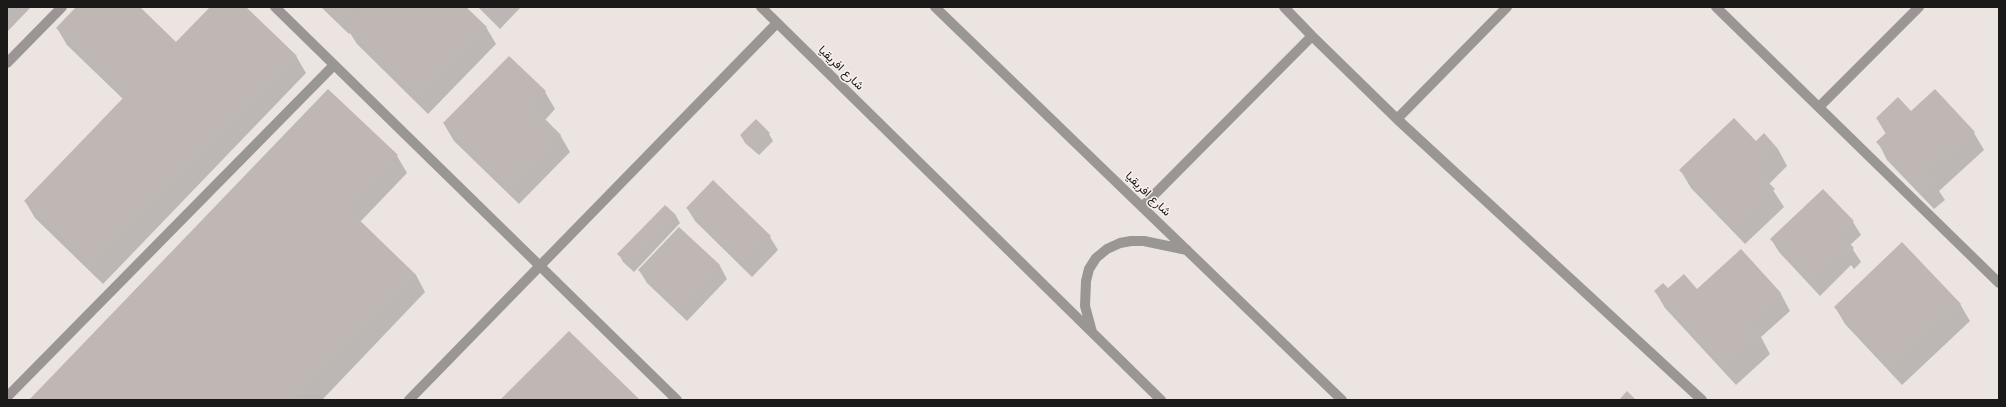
<!DOCTYPE html>
<html>
<head>
<meta charset="utf-8">
<style>
	body { margin:0 }
	#map { position:relative; width:2006px; height:407px; overflow:hidden; background:#ece4e1; font-family:Quicksand,sans-serif }
	canvas { display:block }
	.frame { position:absolute; inset:0; border:8px solid #1c1a19; pointer-events:none }
</style>
</head>
<body>
<div id="map">
<canvas width="2006" height="407"></canvas>
<div class="frame"></div>
</div>
<script>
const ctx = document.querySelector('canvas').getContext('2d');
ctx.lineJoin = 'round';
function paint(path, color) {
  ctx.fillStyle = color;
  ctx.fill(path, 'evenodd');
}
function toPath(rows) {
  const path = new Path2D();
  for (const r of rows) {
    path.moveTo(r[0], r[1]);
    for (let i = 2; i < r.length; i += 2) path.lineTo(r[i], r[i + 1]);
  }
  return path;
}
function trace(path, color, width, dash) {
  ctx.strokeStyle = color;
  ctx.lineWidth = width;
  ctx.lineCap = dash ? 'butt' : 'round';
  ctx.setLineDash(dash || []);
  ctx.stroke(path);
}
function label(font, color, halo, rows, align = 'center') {
  ctx.font = font + ' Quicksand,Vazirmatn,sans-serif';
  ctx.lineWidth = 3;
  ctx.setLineDash([]);
  ctx.textBaseline = 'middle';
  ctx.strokeStyle = halo;
  ctx.fillStyle = color;
  for (const [text, x, y, turn = 0] of rows) {
    ctx.save();
    ctx.translate(x, y);
    ctx.rotate((+turn || 0) * Math.PI / 180);
    ctx.textAlign = isNaN(turn) ? turn : align;
    if (halo) ctx.strokeText(text, 0, 0);
    ctx.fillText(text, 0, 0);
    ctx.restore();
  }
}
paint(toPath([
	[7,7,31,7,7,32],
	[77,7,138,7,176,43,211,7,245,7,296,56,306,73,103,284,35,218,25,201,123,99,67,45,57,28],
	[321,7,465,7,486,27,496,44,428,114,357,44,350,33,349,34],
	[478,7,521,7,500,29],
	[509,57,545,92,555,109,545,120,560,135,570,152,519,204,454,141,444,124],
	[328,90,397,156,407,173,360,222,416,275,425,292,322,400,30,400],
	[1877,119,1974,133,1984,150,1939,191,1945,200,1934,209,1887,160,1878,142,1886,134],
	[769,134,773,141,759,155,745,143,741,136],
	[1778,149,1787,166,1769,184,1784,207,1745,244,1691,188,1681,171],
	[713,181,770,237,778,250,752,277,695,221,687,208],
	[1823,190,1853,222,1861,235,1850,245,1861,262,1854,269,1851,265,1820,296,1779,252,1771,239],
	[665,206,676,216,680,223,634,272,623,262,619,254],
	[679,228,720,266,727,279,687,321,647,283,639,270],
	[1741,250,1781,294,1790,311,1761,337,1770,354,1736,385,1665,308,1655,291,1667,289,1697,290],
	[1960,304,1970,321,1902,385,1845,324,1835,307]
]), '#0003');
paint(toPath([
	[76,7,140,7,176,42,210,7,246,7,297,56,93,267,24,201,126,95,56,28],
	[326,7,355,7,341,22],
	[365,7,466,7,487,27,418,97,346,27],
	[484,7,495,7,490,12],
	[509,56,546,91,532,106,561,135,509,188,443,123],
	[328,89,398,155,347,208,416,275,296,400,29,400],
	[1935,89,1975,132,1928,175,1936,182,1924,193,1876,142,1888,131,1876,118,1898,97,1911,111],
	[1734,118,1756,141,1764,133,1778,149,1756,170,1775,189,1734,228,1679,170],
	[756,119,770,133,754,149,740,135],
	[713,180,771,236,744,264,686,208],
	[1823,189,1854,221,1841,234,1854,248,1846,256,1843,253,1812,283,1770,239],
	[665,205,676,215,629,265,617,254],
	[679,227,720,265,679,308,638,270],
	[1902,242,1961,304,1892,369,1834,307],
	[1741,249,1781,293,1749,323,1761,336,1725,369,1654,291,1663,283,1668,288,1684,274,1697,289],
	[569,331,637,397,640,400,500,400],
	[1627,391,1636,400,1619,400]
]), '#beb7b4');
trace(toPath([
	[275,7,677,400],
	[761,7,1161,400],
	[935,7,1342,400],
	[1284,7,1312,36,1397,119,1702,400],
	[1716,7,1999,283],
	[7,63,62,7],
	[1819,107,1919,7],
	[1397,119,1507,7],
	[1142,207,1312,36],
	[1092,332,1085,306,1086,281,1089,269,1096,258,1107,249,1120,243,1131,241,1144,241,1187,250],
	[7,397,334,65],
	[409,400,777,23]
]), '#999694', 10);
label('12px', '#1c1a19', '#faf1ef', [
	["شارع افريقيا",841,68,44],
	["شارع افريقيا",1148,194,44]
]);
</script>
</body>
</html>
